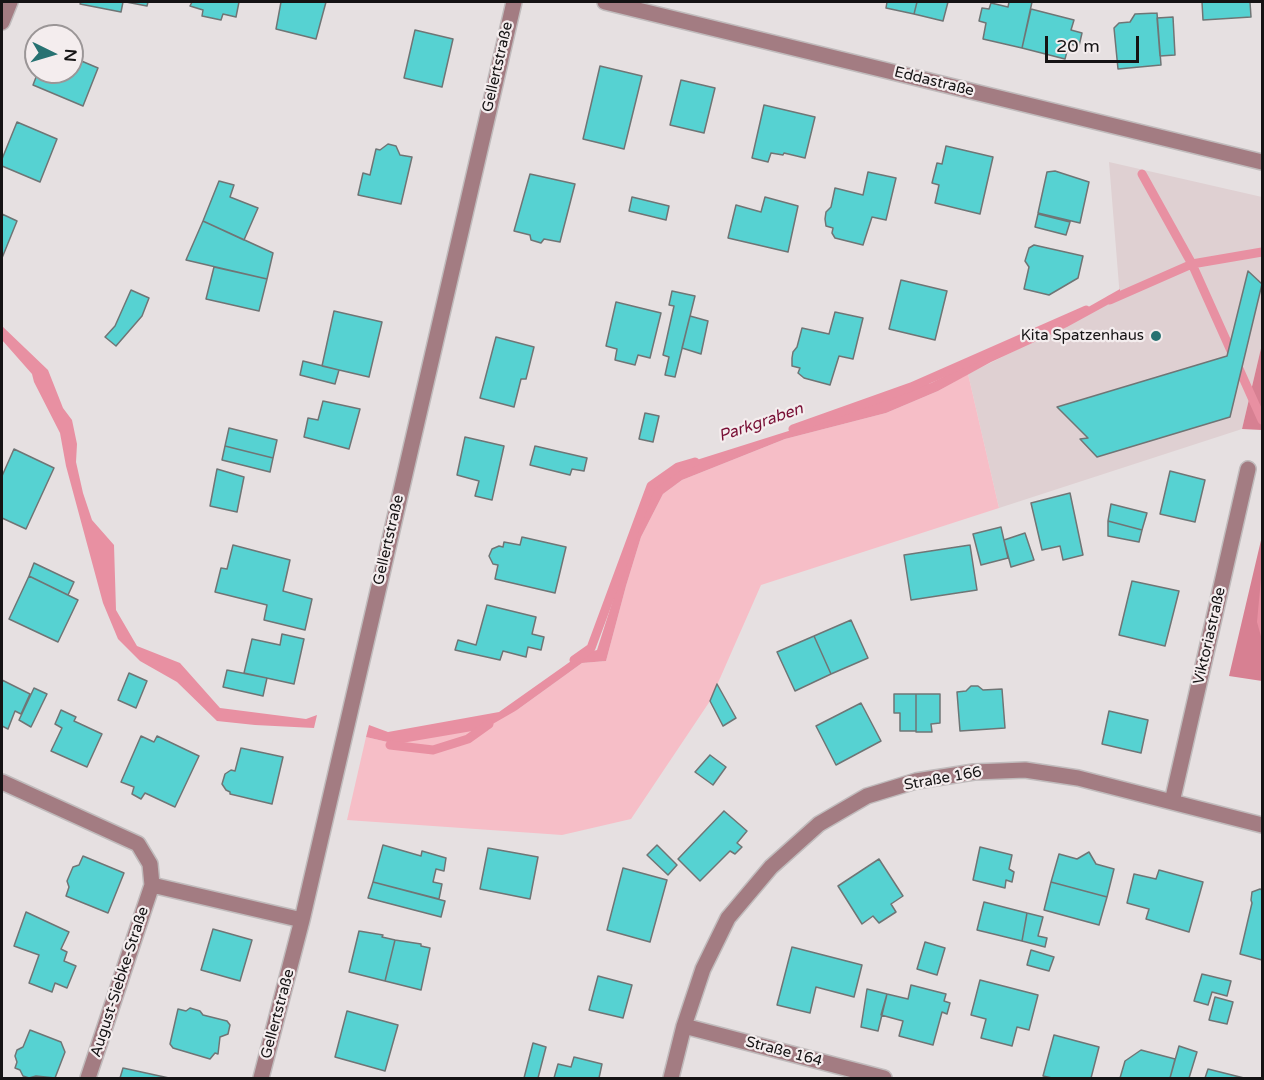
<!DOCTYPE html>
<html>
<head>
<meta charset="utf-8">
<style>
	body { margin:0 }
	#map { position:relative; width:1264px; height:1080px; overflow:hidden; background:#e6e0e1; font-family:"Varela Round",sans-serif }
	canvas { display:block }
	.frame { position:absolute; inset:0; border:3px solid #151314; pointer-events:none }
	.north { position:absolute; left:24px; top:24px; width:60px; height:60px; box-sizing:border-box; background:#f4edee; border:2px solid #9b9697; border-radius:50%; rotate:95deg; font-size:16px; font-weight:700; line-height:24px; text-align:center; color:#151314 }
	.north::after { content:''; display:block; margin:auto; width:21px; height:27px; background:#277272; clip-path:polygon(50% 0,100% 100%,50% 72%,0 100%) }
	.scale { position:absolute; left:1045px; top:36px; width:94px; height:27px; box-sizing:border-box; border:3px solid #151314; border-top:0; padding-left:8px; font-size:18px; line-height:21px; white-space:nowrap; color:#151314; -webkit-text-stroke:4px #f4edee; paint-order:stroke }
</style>
</head>
<body>
<div id="map">
<canvas width="1264" height="1080"></canvas>
<div class="frame"></div>
<div class="north">N</div>
<div class="scale">20 m</div>
</div>
<script>
const ctx = document.querySelector('canvas').getContext('2d');
ctx.lineJoin = 'round';
function paint(path, color) {
  ctx.fillStyle = color;
  ctx.fill(path, 'evenodd');
}
function toPath(rows) {
  const path = new Path2D();
  for (const r of rows) {
    path.moveTo(r[0], r[1]);
    for (let i = 2; i < r.length; i += 2) path.lineTo(r[i], r[i + 1]);
  }
  return path;
}
function trace(path, color, width, dash) {
  ctx.strokeStyle = color;
  ctx.lineWidth = width;
  ctx.lineCap = dash ? 'butt' : 'round';
  ctx.setLineDash(dash || []);
  ctx.stroke(path);
}
function label(font, color, halo, rows, align = 'center') {
  ctx.font = font + ' "Varela Round",sans-serif';
  ctx.lineWidth = 4.5;
  ctx.setLineDash([]);
  ctx.textBaseline = 'middle';
  ctx.strokeStyle = halo;
  ctx.fillStyle = color;
  for (const [text, x, y, turn = 0] of rows) {
    ctx.save();
    ctx.translate(x, y);
    ctx.rotate((+turn || 0) * Math.PI / 180);
    ctx.textAlign = isNaN(turn) ? turn : align;
    if (halo) ctx.strokeText(text, 0, 0);
    ctx.fillText(text, 0, 0);
    ctx.restore();
  }
}
paint(toPath([
	[1109,162,1262,197,1262,344,1242,429,999,508,968,374,1120,298]
]), '#dfd0d2');
paint(toPath([
	[968,374,999,508,761,585,710,701,631,819,562,835,347,820,366,737,396,744,517,710,582,663,606,661,626,586,641,537,663,494,682,480,785,439,886,413,938,391]
]), '#f6bec7');
paint(toPath([
	[1262,344,1262,430,1242,429],
	[1262,536,1262,681,1229,676]
]), '#d78092');
paint(toPath([
	[1120,289,1120,298,1067,327,991,362,938,391,886,413,785,439,682,480,663,494,641,537,626,586,606,661,582,663,517,710,484,729,396,744,366,737,369,725,388,732,499,712,581,654,597,650,648,490,659,480,687,463,871,405,905,390,931,383,1025,336,1062,325,1083,310],
	[2,326,48,370,63,408,72,420,77,444,76,462,83,493,92,520,114,545,116,610,137,646,180,663,220,708,306,719,317,715,314,728,255,725,217,721,177,682,140,661,118,639,103,603,66,466,60,433,34,382,32,374,2,340],
	[1262,568,1262,640,1257,622]
]), '#e890a2');
trace(toPath([
	[1142,174,1192,264,1262,420],
	[1110,300,1192,264,1262,252],
	[793,429,911,387,1086,310],
	[574,660,591,648,651,486,678,467,695,462],
	[390,745,433,750,468,739,489,724]
]), '#e890a2', 9);
const building = toPath([
	[81,2,123,2,121,12,80,4,81,2],
	[126,2,148,2,147,6,126,2],
	[192,2,239,2,236,17,223,14,221,20,202,16,203,10,190,6,192,2],
	[281,2,326,2,316,39,276,29,281,2],
	[887,2,917,2,914,14,886,8,887,2],
	[917,2,948,2,943,21,914,14,917,2],
	[1009,2,1032,2,1022,48,983,39,986,23,979,21,982,8,989,9,991,3,1008,7,1009,2],
	[1202,2,1250,2,1251,17,1203,20,1202,2],
	[1031,9,1074,20,1071,30,1082,33,1079,46,1069,44,1065,59,1022,48,1031,9],
	[1157,13,1161,65,1118,69,1114,28,1119,23,1130,22,1135,14,1157,13],
	[1173,17,1175,55,1160,56,1157,18,1173,17],
	[415,30,453,39,442,87,404,78,415,30],
	[72,57,98,68,83,106,33,85,38,72,72,72,72,57],
	[600,66,642,76,624,149,583,139,600,66],
	[681,80,715,88,704,133,670,125,681,80],
	[764,105,815,117,805,158,784,153,783,155,771,153,768,162,752,158,764,105],
	[17,122,57,139,40,182,2,166,2,159,17,122],
	[388,144,396,146,400,155,412,157,401,204,358,195,363,173,370,175,376,149,380,150,388,144],
	[946,146,993,157,980,214,935,203,939,185,932,183,937,163,942,164,946,146],
	[1055,171,1089,182,1080,223,1038,213,1047,172,1055,171],
	[868,172,896,178,886,220,872,217,863,245,835,238,832,233,833,228,826,226,825,219,826,212,831,207,835,188,863,195,868,172],
	[530,174,575,184,560,242,544,239,541,243,531,240,530,235,514,231,530,174],
	[219,181,234,185,230,197,258,208,244,240,203,221,219,181],
	[632,197,669,206,666,220,629,211,632,197],
	[765,197,798,206,788,252,728,238,736,205,761,212,765,197],
	[2,214,17,221,2,258,2,214],
	[1038,214,1070,222,1066,235,1035,227,1038,214],
	[203,221,273,253,267,279,186,260,203,221],
	[1034,245,1083,256,1078,278,1049,295,1024,289,1029,267,1025,261,1029,248,1034,245],
	[214,267,267,279,259,311,206,299,214,267],
	[1248,271,1262,284,1230,417,1097,457,1080,439,1088,438,1057,407,1227,356,1248,271],
	[901,280,947,291,935,340,889,329,901,280],
	[131,290,149,298,142,316,116,346,105,337,115,326,131,290],
	[672,291,695,296,675,377,665,375,669,357,663,355,674,306,669,305,672,291],
	[616,302,661,313,650,358,638,355,635,365,615,360,617,349,606,346,616,302],
	[334,311,382,322,369,377,322,366,334,311],
	[835,312,863,318,853,359,839,356,830,385,804,378,798,373,800,368,792,366,792,358,793,352,797,347,802,328,829,334,835,312],
	[690,316,708,321,701,354,682,348,690,316],
	[496,337,534,347,526,379,521,379,514,407,480,398,496,337],
	[303,361,339,370,335,384,300,375,303,361],
	[323,401,360,409,349,449,304,437,308,418,318,420,323,401],
	[645,413,659,416,653,442,639,439,645,413],
	[229,428,277,440,273,458,225,446,229,428],
	[465,437,504,446,492,500,475,496,479,481,457,475,465,437],
	[225,446,273,458,270,472,222,460,225,446],
	[535,446,587,458,584,471,572,469,570,475,530,465,535,446],
	[14,449,54,468,26,529,2,518,2,476,14,449],
	[217,469,244,477,237,512,210,506,217,469],
	[1170,471,1205,480,1195,522,1160,514,1170,471],
	[1070,493,1083,555,1063,560,1060,546,1042,550,1031,503,1070,493],
	[1111,504,1147,513,1142,530,1108,521,1111,504],
	[1108,521,1142,530,1139,542,1108,536,1108,521],
	[1001,527,1008,558,981,565,973,534,1001,527],
	[1025,533,1034,560,1011,567,1004,540,1025,533],
	[522,537,566,547,555,593,495,579,498,565,493,564,489,556,492,549,499,546,503,547,504,542,520,545,522,537],
	[233,545,290,560,283,591,312,599,305,630,264,620,267,605,215,592,221,568,227,569,233,545],
	[970,545,977,590,911,600,904,555,970,545],
	[34,563,74,582,68,595,29,576,34,563],
	[29,576,78,600,58,642,9,619,29,576],
	[1132,581,1179,591,1165,646,1119,635,1132,581],
	[487,605,536,617,532,634,544,637,541,650,528,647,526,657,503,651,500,660,455,650,458,640,476,645,487,605],
	[851,620,868,658,831,674,814,636,851,620],
	[282,634,304,639,294,684,244,673,252,639,280,645,282,634],
	[814,636,831,674,795,691,777,652,814,636],
	[227,670,267,678,263,696,223,687,227,670],
	[129,673,147,681,136,708,118,700,129,673],
	[2,680,30,694,21,714,15,711,8,729,2,726,2,680],
	[717,684,736,718,723,726,710,701,717,684],
	[971,686,978,686,983,690,1002,689,1005,728,960,731,957,692,966,691,971,686],
	[34,688,47,694,31,727,19,720,34,688],
	[894,694,916,694,916,731,900,731,900,713,894,713,894,694],
	[916,694,940,694,940,723,931,724,932,732,916,732,916,694],
	[861,703,881,741,836,765,816,726,861,703],
	[61,710,76,717,74,721,102,734,87,767,51,751,62,728,55,724,61,710],
	[1109,711,1148,720,1141,753,1102,744,1109,711],
	[141,736,154,742,157,736,199,756,175,807,145,793,141,799,132,794,134,787,121,782,141,736],
	[241,748,283,757,272,804,230,794,230,792,226,790,222,784,225,774,231,770,235,771,241,748],
	[710,755,726,767,713,785,695,772,710,755],
	[724,811,747,831,737,843,742,847,735,854,730,851,700,881,678,859,724,811],
	[383,845,421,856,422,851,446,858,444,871,436,869,433,882,442,884,439,899,373,882,383,845],
	[657,845,677,865,668,875,647,855,657,845],
	[980,847,1012,855,1009,869,1014,872,1012,882,1006,880,1005,888,973,880,980,847],
	[488,848,538,857,530,899,480,889,488,848],
	[1089,852,1096,864,1114,869,1107,897,1051,882,1059,854,1077,859,1089,852],
	[83,856,124,873,108,913,66,896,69,887,67,881,73,867,79,865,83,856],
	[879,859,903,896,891,904,896,912,879,923,873,916,862,924,838,886,879,859],
	[623,868,667,880,650,942,607,930,623,868],
	[1159,870,1203,882,1189,932,1146,919,1149,909,1127,903,1134,874,1156,879,1159,870],
	[373,882,445,901,441,917,368,898,373,882],
	[1051,882,1107,897,1099,925,1044,910,1051,882],
	[1260,889,1262,890,1262,960,1240,954,1252,903,1251,900,1252,892,1260,889],
	[984,902,1027,913,1022,941,977,930,984,902],
	[26,912,69,932,61,949,67,952,64,961,76,966,67,988,55,983,52,992,29,983,39,955,14,946,26,912],
	[1027,913,1043,917,1038,936,1047,938,1045,947,1022,941,1027,913],
	[213,929,252,940,240,981,201,970,213,929],
	[359,931,383,935,382,937,395,940,385,981,349,972,359,931],
	[395,940,421,944,421,946,430,948,421,990,385,981,395,940],
	[925,942,945,948,937,975,917,969,925,942],
	[792,947,862,965,854,997,816,987,810,1013,777,1005,792,947],
	[1031,950,1054,957,1049,971,1027,965,1031,950],
	[1202,974,1231,981,1227,996,1212,992,1208,1005,1194,1001,1202,974],
	[598,976,632,985,623,1018,589,1010,598,976],
	[980,980,1038,995,1029,1030,1017,1027,1012,1046,981,1038,986,1019,971,1015,980,980],
	[911,985,946,994,944,1001,950,1003,947,1014,942,1012,933,1045,899,1036,903,1021,881,1015,887,994,908,999,911,985],
	[867,989,887,994,878,1031,861,1027,867,989],
	[1215,997,1233,1002,1227,1024,1209,1020,1215,997],
	[190,1008,200,1011,203,1015,227,1021,230,1025,228,1034,220,1037,218,1054,215,1053,210,1059,173,1048,170,1044,178,1009,186,1011,190,1008],
	[347,1011,398,1025,385,1071,335,1057,347,1011],
	[30,1030,61,1042,65,1052,55,1078,36,1076,29,1078,23,1076,20,1070,15,1068,17,1062,15,1056,17,1050,23,1047,30,1030],
	[1054,1035,1099,1047,1091,1078,1052,1078,1043,1076,1054,1035],
	[533,1043,546,1047,538,1078,524,1078,533,1043],
	[1179,1046,1197,1052,1189,1078,1170,1078,1179,1046],
	[1141,1050,1175,1059,1170,1078,1120,1078,1125,1061,1141,1050],
	[574,1057,602,1064,599,1078,554,1078,558,1064,571,1067,574,1057],
	[123,1068,169,1078,120,1078,123,1068],
	[1208,1069,1244,1078,1205,1078,1208,1069]
]);
paint(building, '#56d2d2');
trace(building, '#6f7575', 1.5);
const minor = toPath([
	[605,2,1262,162],
	[2,22,10,2],
	[2,782,138,844,150,864,152,885,302,920],
	[1172,802,1248,469],
	[684,1026,884,1078],
	[88,1078,152,885],
	[261,1078,302,920,514,2],
	[671,1078,684,1026,703,969,728,918,771,867,819,824,867,796,916,781,974,772,1025,770,1078,778,1262,825]
]);
trace(minor, '#c0bbbc', 18);
trace(minor, '#a37c82', 15);
for (const [x, y, r, color] of [
	[1156,336,6,"#277272"]
]) {
  const dot = new Path2D();
  dot.arc(x, y, r, 0, 2 * Math.PI);
  ctx.fillStyle = color;
  ctx.fill(dot);
  trace(dot, '#f4edee', 2);
}
label('15px', '#151314', '#f4edee', [
	["Gellertstraße",498,67,-77],
	["Eddastraße",934,82,14],
	["Gellertstraße",389,540,-77],
	["Viktoriastraße",1210,636,-77],
	["Straße 166",943,779,-10],
	["August-Siebke-Straße",120,982,-72],
	["Gellertstraße",278,1014,-75],
	["Straße 164",784,1052,15]
]);
label('15px', '#151314', '#f4edee', [
	["Kita Spatzenhaus",1144,336]
], 'right');
label('italic 16px', '#780e34', '#f4edee', [
	["Parkgraben",761,423,-19]
]);
</script>
</body>
</html>
